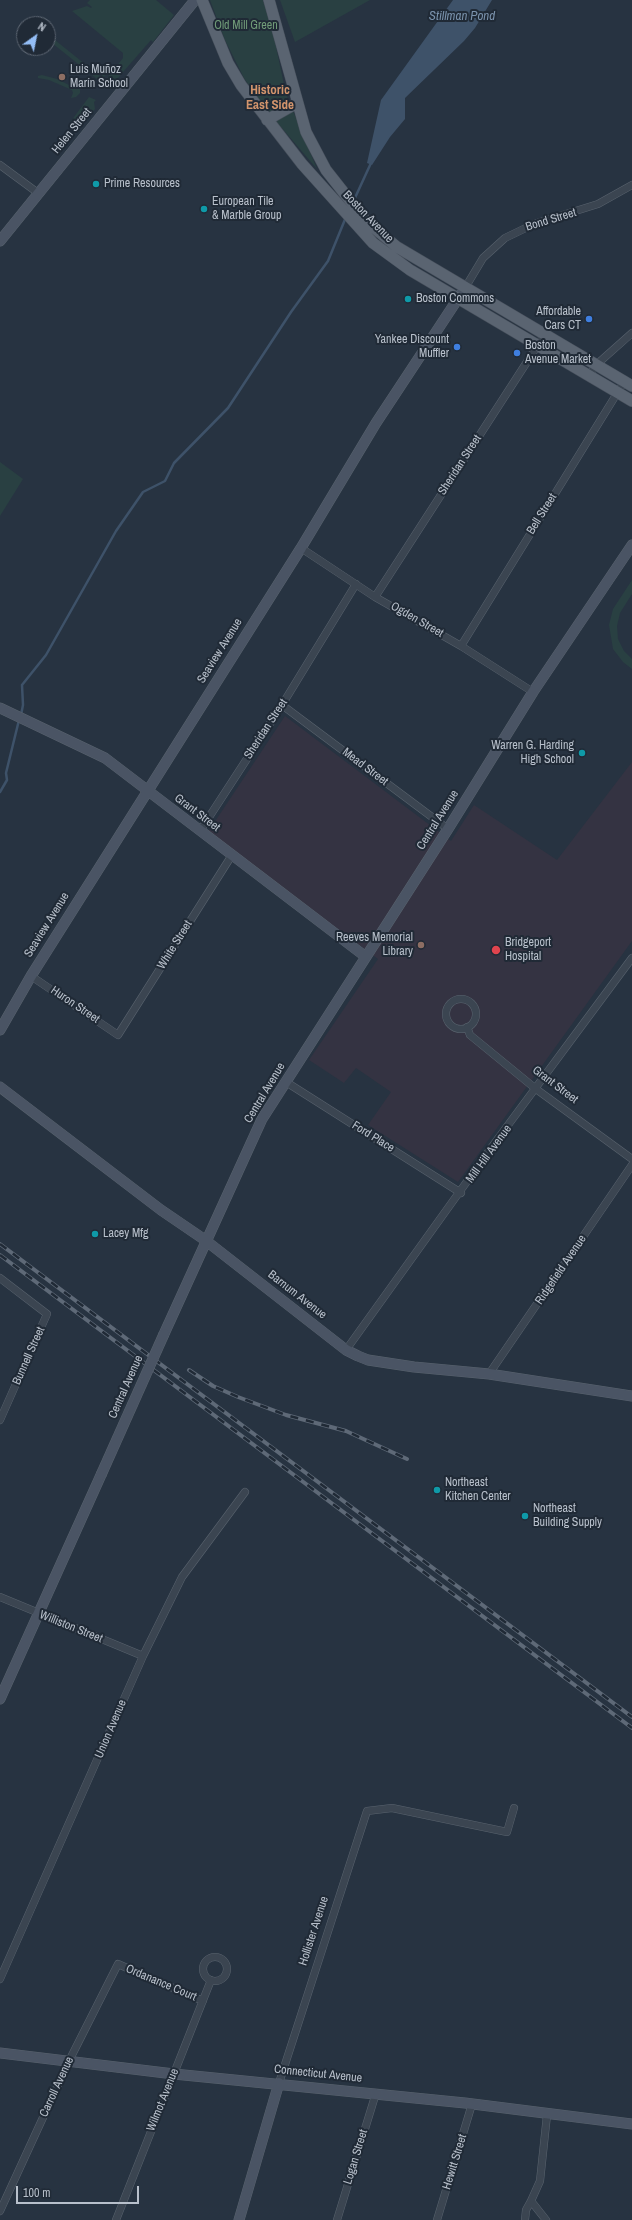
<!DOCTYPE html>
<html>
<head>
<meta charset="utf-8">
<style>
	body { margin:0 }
	#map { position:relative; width:632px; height:2220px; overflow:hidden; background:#273341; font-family:"Archivo Narrow",sans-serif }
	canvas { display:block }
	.north { position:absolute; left:16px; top:16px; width:40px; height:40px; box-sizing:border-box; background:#202a36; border:1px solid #5d6672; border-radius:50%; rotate:33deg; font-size:11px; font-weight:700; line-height:16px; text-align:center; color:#b8c0cb }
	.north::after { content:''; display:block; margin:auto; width:14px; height:18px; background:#93bdf5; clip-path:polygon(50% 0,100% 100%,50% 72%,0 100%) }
	.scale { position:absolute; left:16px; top:2186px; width:123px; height:18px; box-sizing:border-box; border:2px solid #b8c0cb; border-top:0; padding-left:5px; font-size:12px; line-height:14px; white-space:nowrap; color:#b8c0cb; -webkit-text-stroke:3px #202a36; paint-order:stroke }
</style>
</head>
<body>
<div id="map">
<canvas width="632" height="2220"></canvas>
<div class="north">N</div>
<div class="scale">100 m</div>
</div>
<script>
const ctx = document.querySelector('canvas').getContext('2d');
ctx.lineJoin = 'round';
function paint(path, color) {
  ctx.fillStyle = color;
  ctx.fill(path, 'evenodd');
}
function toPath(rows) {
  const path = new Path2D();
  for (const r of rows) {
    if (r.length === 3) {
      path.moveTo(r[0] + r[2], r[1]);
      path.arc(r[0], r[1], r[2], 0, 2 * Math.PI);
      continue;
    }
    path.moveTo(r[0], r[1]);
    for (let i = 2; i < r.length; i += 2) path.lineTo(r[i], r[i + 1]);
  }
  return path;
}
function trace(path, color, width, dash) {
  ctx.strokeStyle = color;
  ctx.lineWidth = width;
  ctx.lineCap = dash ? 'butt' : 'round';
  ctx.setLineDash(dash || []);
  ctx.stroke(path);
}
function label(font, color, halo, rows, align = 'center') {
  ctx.font = font + ' "Archivo Narrow",sans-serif';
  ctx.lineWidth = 4;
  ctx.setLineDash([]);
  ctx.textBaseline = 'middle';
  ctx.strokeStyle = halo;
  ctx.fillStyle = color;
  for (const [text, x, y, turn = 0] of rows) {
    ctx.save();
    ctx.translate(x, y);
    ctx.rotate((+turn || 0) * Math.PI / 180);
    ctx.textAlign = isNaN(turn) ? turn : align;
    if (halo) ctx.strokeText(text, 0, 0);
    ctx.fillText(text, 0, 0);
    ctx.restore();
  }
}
paint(toPath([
	[285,716,451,841,474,805,557,860,632,762,632,941,458,1182,368,1125,391,1092,356,1068,344,1083,309,1060,378,959,208,832]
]), '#343342');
paint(toPath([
	[90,0,156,0,174,15,153,42,151,40,109,88,104,82,123,58,123,53,72,11,87,6,91,8,92,7,87,3],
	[210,0,263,0,272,28,286,94,317,169,263,106,244,78,225,40],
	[280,0,370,0,295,42],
	[55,40,101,77,108,69,110,70,102,79,97,79,52,43],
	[42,75,57,79,77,89,80,87,80,93,76,97,71,98,73,93,72,90,49,80,38,78,38,76],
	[89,97,96,100,94,102,95,109,79,126,71,121],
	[0,462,23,479,0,516],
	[632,580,632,594,620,613,617,626,618,639,624,651,632,659,632,669,623,662,613,649,609,625,613,609]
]), '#294042');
paint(toPath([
	[453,0,492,0,475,28,464,41,405,98,405,119,390,137,372,165,367,163,381,100]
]), '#3e5269');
trace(toPath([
	[354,200,371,163],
	[21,715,23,705,22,685,46,655,116,531,143,492,165,481,174,463,228,408,291,312,328,261,346,217],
	[0,792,7,780,6,773,19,720]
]), '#3e5269', 2.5);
const street = toPath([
	[0,165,38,193],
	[465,288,483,258,505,238,534,224,598,204,632,185],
	[589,376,596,365,632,333],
	[301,548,375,597,461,646,533,692],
	[375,597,545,334],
	[461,646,624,382],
	[282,705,448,829],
	[200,831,282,705,356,584],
	[31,976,118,1035,232,855],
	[461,1014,15],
	[467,1027,470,1035,536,1089,632,1159],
	[286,1082,461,1193],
	[0,1278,47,1314,0,1420],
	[346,1350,491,1148,632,958],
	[489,1374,632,1165],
	[0,1597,143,1656],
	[215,1969,12],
	[0,1979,143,1656,182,1577,245,1492],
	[279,2083,367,1811,392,1808,507,1832,514,1808],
	[0,2211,69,2061,118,1964,203,2001],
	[116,2220,211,1980],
	[337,2220,376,2093],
	[437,2220,472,2104],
	[525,2220,526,2210,531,2201],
	[546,2220,531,2201,540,2181,547,2115]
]);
const secondary = toPath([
	[0,241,195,0],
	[0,708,105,758,366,957],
	[0,1030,31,976,301,548,376,423,465,288],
	[0,1087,161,1210,205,1240,346,1350,358,1356,368,1360,414,1367,489,1374,632,1396],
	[164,1334,262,1119,448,829,533,692,632,545],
	[0,1699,101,1475],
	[0,2053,174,2074,465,2103,632,2124],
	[239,2220,279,2083]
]);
const primary = toPath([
	[202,0,228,63,241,85,302,164,373,243,410,270,632,401],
	[269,0,306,132,326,170,367,222,397,247,632,386],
	[267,120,297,103]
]);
trace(street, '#59636e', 8);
trace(secondary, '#59636e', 11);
trace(primary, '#454e5a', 12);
trace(street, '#3b4551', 7);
trace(secondary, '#4a5464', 10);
trace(primary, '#5a6471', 11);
const rail = toPath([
	[0,1244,632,1717],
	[0,1255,632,1728],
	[189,1370,213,1386,238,1397,286,1415,346,1431,407,1459]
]);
trace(rail, '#5e6977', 4);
trace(rail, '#202a36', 2.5, [8]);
const secondaryBridge = toPath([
	[101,1475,164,1334]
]);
trace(secondaryBridge, '#59636e', 11, []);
trace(secondaryBridge, '#4a5464', 10);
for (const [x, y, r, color] of [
	[62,77,4,"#8d6e63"],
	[96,184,4,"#0f9aa8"],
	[204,209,4,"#0f9aa8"],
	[408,299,4,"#0f9aa8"],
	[589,319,4,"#3f7fe0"],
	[457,347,4,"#3f7fe0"],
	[517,353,4,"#3f7fe0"],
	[582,753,4,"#0f9aa8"],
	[421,945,4,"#8d6e63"],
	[496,950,5,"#e0444e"],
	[95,1234,4,"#0f9aa8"],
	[437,1490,4,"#0f9aa8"],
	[525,1516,4,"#0f9aa8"]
]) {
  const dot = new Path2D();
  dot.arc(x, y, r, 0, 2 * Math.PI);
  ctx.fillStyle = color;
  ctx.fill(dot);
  trace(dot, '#202a36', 1.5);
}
label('12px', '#709b78', '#202a36', [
	["Old Mill Green",246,26]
]);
label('12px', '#b8c0cb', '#202a36', [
	["Luis Muñoz",70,70],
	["Marín School",70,84],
	["Prime Resources",104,184],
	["European Tile",212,202],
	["& Marble Group",212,216],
	["Boston Commons",416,299],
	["Affordable",581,312,"right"],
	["Cars CT",581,326,"right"],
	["Yankee Discount",449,340,"right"],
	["Muffler",449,354,"right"],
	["Boston",525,346],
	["Avenue Market",525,360],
	["Warren G. Harding",574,746,"right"],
	["High School",574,760,"right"],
	["Reeves Memorial",413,938,"right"],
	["Library",413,952,"right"],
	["Bridgeport",505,943],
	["Hospital",505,957],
	["Lacey Mfg",103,1234],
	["Northeast",445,1483],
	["Kitchen Center",445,1497],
	["Northeast",533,1509],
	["Building Supply",533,1523]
], 'left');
label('12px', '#b8c0cb', '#202a36', [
	["Helen Street",72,131,-51],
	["Boston Avenue",368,217,46],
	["Bond Street",551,220,-17],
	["Sheridan Street",460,465,-57],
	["Bell Street",542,514,-58],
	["Ogden Street",417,620,30],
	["Seaview Avenue",220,651,-58],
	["Sheridan Street",266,729,-57],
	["Mead Street",365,767,37],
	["Grant Street",197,813,37],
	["Central Avenue",438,820,-58],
	["Seaview Avenue",47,925,-58],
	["White Street",175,945,-58],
	["Huron Street",75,1005,34],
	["Grant Street",555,1085,37],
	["Central Avenue",265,1093,-59],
	["Ford Place",373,1137,32],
	["Mill Hill Avenue",489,1154,-54],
	["Ridgefield Avenue",561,1270,-56],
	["Barnum Avenue",297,1295,38],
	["Bunnell Street",29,1356,-66],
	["Central Avenue",126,1387,-66],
	["Williston Street",71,1627,22],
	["Union Avenue",111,1729,-67],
	["Hollister Avenue",314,1931,-72],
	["Ordanance Court",161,1983,23],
	["Connecticut Avenue",318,2074,6],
	["Carroll Avenue",57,2087,-65],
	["Wilmot Avenue",163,2100,-68],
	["Logan Street",356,2157,-73],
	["Hewitt Street",455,2162,-73]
]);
label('italic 13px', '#7a92ac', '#202a36', [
	["Stillman Pond",462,17]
]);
label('bold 13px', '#d2946c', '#202a36', [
	["Historic",270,91],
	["East Side",270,106]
]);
</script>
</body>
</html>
